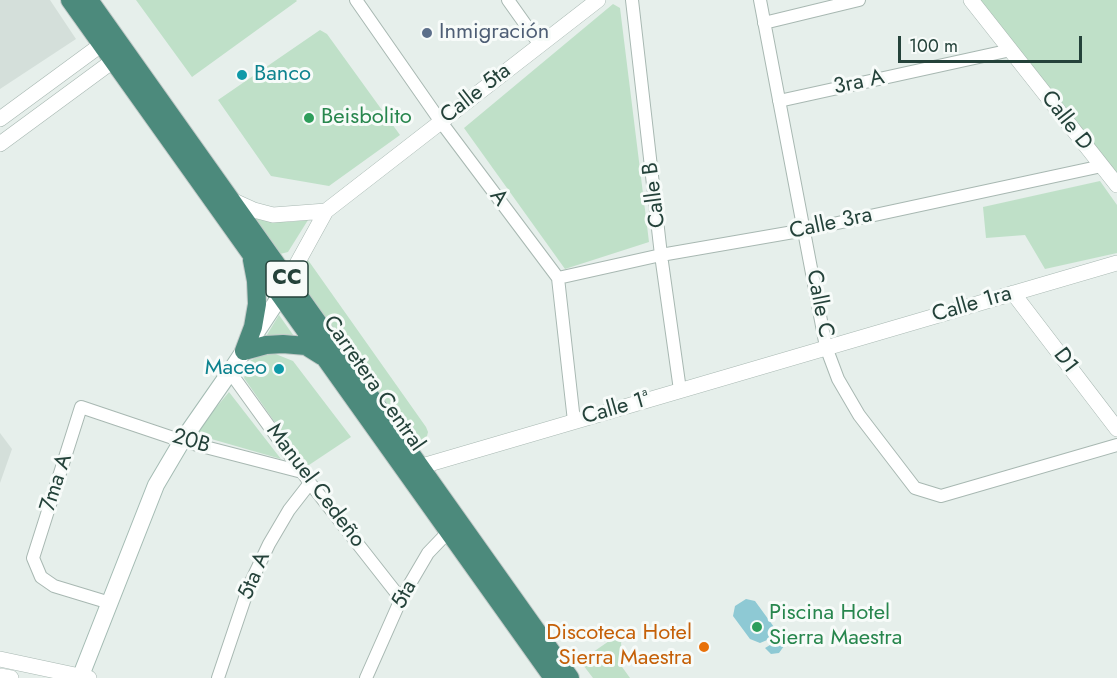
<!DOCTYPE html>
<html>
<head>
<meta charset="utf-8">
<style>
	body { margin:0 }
	#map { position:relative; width:1117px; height:678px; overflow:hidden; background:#e6efeb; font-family:Jost,sans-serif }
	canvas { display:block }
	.scale { position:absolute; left:898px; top:36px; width:184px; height:27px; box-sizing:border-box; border:3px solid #24423a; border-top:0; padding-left:8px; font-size:18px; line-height:21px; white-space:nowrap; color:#24423a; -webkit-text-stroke:4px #f7fbf9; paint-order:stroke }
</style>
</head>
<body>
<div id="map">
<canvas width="1117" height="678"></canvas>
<div class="scale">100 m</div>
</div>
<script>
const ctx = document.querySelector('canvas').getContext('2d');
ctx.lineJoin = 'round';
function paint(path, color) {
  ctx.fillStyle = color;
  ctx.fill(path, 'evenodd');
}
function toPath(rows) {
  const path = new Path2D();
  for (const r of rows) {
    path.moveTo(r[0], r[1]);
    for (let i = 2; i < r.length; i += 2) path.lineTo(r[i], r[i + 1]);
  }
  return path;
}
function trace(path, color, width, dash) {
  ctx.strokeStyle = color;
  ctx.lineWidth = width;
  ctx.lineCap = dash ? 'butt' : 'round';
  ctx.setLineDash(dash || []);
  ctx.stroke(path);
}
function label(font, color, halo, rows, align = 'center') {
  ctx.font = font + ' Jost,sans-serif';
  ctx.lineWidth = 6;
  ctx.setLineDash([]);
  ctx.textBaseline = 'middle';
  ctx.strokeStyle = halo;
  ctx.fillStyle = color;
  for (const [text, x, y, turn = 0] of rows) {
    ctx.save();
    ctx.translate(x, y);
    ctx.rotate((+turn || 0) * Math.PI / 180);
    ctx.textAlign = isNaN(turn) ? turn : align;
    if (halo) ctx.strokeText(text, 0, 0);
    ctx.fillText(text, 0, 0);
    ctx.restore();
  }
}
paint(toPath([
	[0,0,50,0,76,39,0,89],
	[0,433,12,449,0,483]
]), '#d4dfda');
paint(toPath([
	[136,0,296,0,297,1,192,77],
	[971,0,1117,0,1117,185],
	[613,4,620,8,649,242,565,269,464,128],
	[320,30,327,34,400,135,329,186,271,176,218,100],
	[1100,181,1117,205,1117,253,1045,269,1025,235,986,238,983,207],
	[247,215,289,222,308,220,288,252,276,255],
	[308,260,426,427,428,432,426,440,417,448,296,279,301,268],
	[279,315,296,339,265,338],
	[268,351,293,361,351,437,306,467,244,378,250,361],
	[229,392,281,459,194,434],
	[631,626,622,637,621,644,624,654,620,664,630,678,593,678,580,661]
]), '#bfe0c8');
paint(toPath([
	[746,599,755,601,782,638,784,646,779,653,771,654,765,648,775,642,772,638,760,643,750,639,733,616,735,606]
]), '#8ec9d4');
const minor = toPath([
	[356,0,441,122,558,278,574,421],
	[508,0,540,45],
	[632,0,661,255,680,390],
	[760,0,826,347,838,379,859,415,915,488,941,496,1117,445],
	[764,23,859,0],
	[779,101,1011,50],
	[558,278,661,255,805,230,1102,166],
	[230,372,310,483,401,599],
	[110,603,54,586,41,577,33,558,81,407,182,441,302,472],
	[218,678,249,586,269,544,289,510,310,483],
	[366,678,401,599,428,553,453,527]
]);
const tertiary = toPath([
	[971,0,1117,185],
	[0,119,109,39],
	[0,144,121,55],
	[232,200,254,210,273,215,326,211],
	[288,280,326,211,598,0],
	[1013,293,1117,429],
	[412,469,1117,263],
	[0,659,89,678],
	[0,676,11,678]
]);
const secondary = toPath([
	[80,678,156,485,182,441,230,372,275,304,285,285]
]);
const trunk = toPath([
	[70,0,553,678],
	[89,0,570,678],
	[244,351,253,327,257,304,256,281,252,260],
	[244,351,266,345,283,344,306,346,322,356]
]);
trace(minor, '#a8b8b2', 14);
trace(tertiary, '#a8b8b2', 16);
trace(secondary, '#a4bbb3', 18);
trace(trunk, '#c2cac8', 20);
trace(minor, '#fff', 12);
trace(tertiary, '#fff', 15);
trace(secondary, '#fff', 16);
trace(trunk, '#4c8a7c', 18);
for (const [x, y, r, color] of [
	[427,33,6,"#5c6f8a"],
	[242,75,6,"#0f9aa8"],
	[309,118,6,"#2e9e5b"],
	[279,369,6,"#0f9aa8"],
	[757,627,6,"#2e9e5b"],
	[704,647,6,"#e8710a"]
]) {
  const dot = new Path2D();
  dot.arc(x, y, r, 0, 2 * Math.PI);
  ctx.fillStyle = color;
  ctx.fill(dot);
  trace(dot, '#f7fbf9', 2);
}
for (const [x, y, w] of [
	[287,279,42]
]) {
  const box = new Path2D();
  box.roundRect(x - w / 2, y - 18, w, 36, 4.5);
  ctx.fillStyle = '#f7fbf9';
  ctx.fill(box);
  trace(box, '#24423a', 1.5);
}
label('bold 21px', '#24423a', null, [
	["CC",287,279]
]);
label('22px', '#4e5e75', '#f7fbf9', [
	["Inmigración",439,33]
], 'left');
label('22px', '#0d838f', '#f7fbf9', [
	["Banco",254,75],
	["Maceo",267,369,"right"]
], 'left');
label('22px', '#24423a', '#f7fbf9', [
	["3ra A",859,83,-12],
	["Calle 5ta",476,94,-38],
	["Calle D",1066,121,52],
	["Calle B",655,195,-97],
	["A",498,198,53],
	["Calle 3ra",831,224,-12],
	["Calle C",819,304,79],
	["Calle 1ra",972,305,-16],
	["D1",1065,361,53],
	["Carretera Central",373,384,55],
	["Calle 1ª",616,409,-16],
	["20B",191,442,16],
	["7ma A",57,483,-72],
	["Manuel Cedeño",315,486,53],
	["5ta A",255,576,-67],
	["5ta",405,595,-62]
]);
label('22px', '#27864d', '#f7fbf9', [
	["Beisbolito",321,118],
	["Piscina Hotel",769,614],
	["Sierra Maestra",769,639]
], 'left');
label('22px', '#c56008', '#f7fbf9', [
	["Discoteca Hotel",692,634],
	["Sierra Maestra",692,659]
], 'right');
</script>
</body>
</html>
